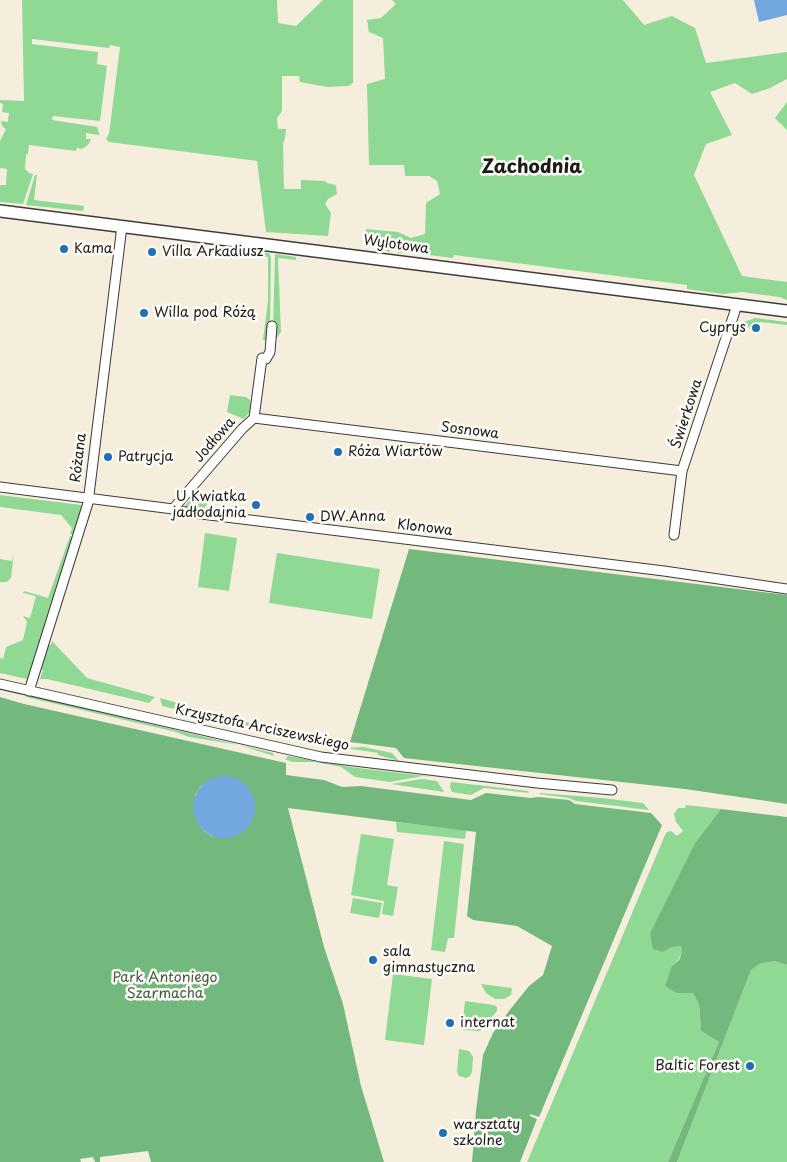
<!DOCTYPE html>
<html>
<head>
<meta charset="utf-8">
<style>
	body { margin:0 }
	canvas { display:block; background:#f6eedc }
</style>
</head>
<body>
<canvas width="787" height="1162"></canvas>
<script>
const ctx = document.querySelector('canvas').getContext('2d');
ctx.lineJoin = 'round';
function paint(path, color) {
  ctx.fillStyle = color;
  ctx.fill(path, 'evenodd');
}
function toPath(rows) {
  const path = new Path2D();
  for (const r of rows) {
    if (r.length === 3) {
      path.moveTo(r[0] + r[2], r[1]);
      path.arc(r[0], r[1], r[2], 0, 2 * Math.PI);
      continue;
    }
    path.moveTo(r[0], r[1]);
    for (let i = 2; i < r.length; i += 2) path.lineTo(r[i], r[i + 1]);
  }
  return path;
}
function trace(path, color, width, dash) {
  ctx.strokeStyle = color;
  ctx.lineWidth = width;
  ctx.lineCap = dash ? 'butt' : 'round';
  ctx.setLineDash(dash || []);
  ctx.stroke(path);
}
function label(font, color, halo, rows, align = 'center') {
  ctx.font = font + ' "Playpen Sans",sans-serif';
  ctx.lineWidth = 5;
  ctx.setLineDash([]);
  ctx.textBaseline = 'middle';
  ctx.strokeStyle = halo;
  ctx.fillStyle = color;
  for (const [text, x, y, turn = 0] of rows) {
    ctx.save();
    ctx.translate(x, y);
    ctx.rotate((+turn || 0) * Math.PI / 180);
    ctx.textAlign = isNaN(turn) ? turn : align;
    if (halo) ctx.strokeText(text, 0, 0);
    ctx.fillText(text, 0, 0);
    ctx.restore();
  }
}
paint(toPath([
	[22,0,277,0,278,23,296,26,323,0,353,0,353,83,348,86,327,87,300,82,299,76,282,76,282,111,277,118,278,129,286,129,285,139,283,143,284,189,301,189,301,180,325,181,327,183,336,185,337,194,328,199,325,204,331,213,328,236,266,232,257,161,109,142,106,139,109,134,120,47,110,45,109,48,32,39,32,44,98,52,97,64,107,66,100,121,53,116,52,120,97,127,99,133,99,135,86,133,86,139,91,139,88,145,82,149,77,148,76,151,29,145,28,154,26,154,25,169,29,173,33,174,23,204,0,202,0,185,6,185,7,169,0,168,0,141,6,129,2,126,1,121,8,122,9,113,2,112,3,104,0,103,0,100,24,101],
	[392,0,623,0,644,25,672,16,695,28,706,63,787,52,787,79,770,88,752,94,735,83,710,92,732,135,706,144,694,175,742,276,787,282,787,300,779,297,742,292,723,294,687,289,687,285,454,255,453,258,405,252,398,253,398,249,390,248,390,252,365,244,366,229,398,232,411,238,425,234,426,203,440,194,437,181,429,176,405,176,404,165,369,165,367,84,385,79,383,38,369,32,367,20,381,18,396,4],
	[787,102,787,130,775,118],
	[35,175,37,175,34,200,84,206,83,211,26,205],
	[246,251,269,253,271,258,270,326,267,340,263,340,268,301,268,257,245,254],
	[275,254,296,257,296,260,278,258,281,332,276,339,273,326],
	[755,318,787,322,787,325,760,322,745,329,743,335,735,333,738,324],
	[230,395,246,397,250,400,251,410,244,419,227,412],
	[0,495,81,505,82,508,75,535,70,534,72,528,61,515,0,507],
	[192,498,208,503,204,508,231,511,230,515,182,509],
	[205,533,237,538,229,591,198,587],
	[70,536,74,537,30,675,27,679,0,673,0,658,3,659,6,647,23,640,27,622,23,616,30,618,36,596,23,593,24,591,48,598],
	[14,552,11,578,7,582,0,582,0,559,12,561],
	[277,553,380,569,372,619,269,603],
	[52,641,87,678,155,697,149,703,47,679,40,679,43,670,39,669,47,645,51,645],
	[27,695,269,752,273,753,274,756,239,745,189,737,176,732,26,697],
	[160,698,275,730,274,732,162,706],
	[364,747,392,753,399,761,378,755,378,753,345,748],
	[288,756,350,767,435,777,423,776,390,782,355,777,341,767,316,762,292,762,285,759],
	[422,779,437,781,444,792,391,784],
	[451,782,528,791,529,793,484,788,471,795,452,792,450,787],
	[540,793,602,798,643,803,649,810,576,801,569,798,539,794],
	[686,805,721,809,695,843,650,933,663,952,672,947,681,945,682,952,678,960,672,966,677,993,693,993,699,1005,701,1031,719,1042,668,1162,527,1162,665,835,667,832,671,831,677,836,683,831,676,822,674,814,678,808,685,808],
	[396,822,466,830,465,839,397,832],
	[361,834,394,839,387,885,398,887,393,916,382,914,384,901,351,895],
	[444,841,464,844,454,938,448,938,445,952,431,950],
	[353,898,382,903,379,918,350,913],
	[774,961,787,965,787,1162,677,1162,751,970,758,964],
	[393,974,432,979,424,1045,385,1040],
	[481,984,512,988,511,995,504,999,495,999,486,993],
	[465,1001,494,1005,497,1007,497,1011,480,1031,462,1030],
	[459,1049,469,1051,473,1057,472,1072,470,1076,466,1078,459,1076,457,1072]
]), '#8fd995');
paint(toPath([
	[409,549,787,595,787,804,685,789,404,758,396,748,350,742],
	[0,697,24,704,286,763,286,775,324,780,342,787,361,786,471,800,486,793,531,798,538,797,569,800,575,804,651,813,662,825,539,1117,530,1114,530,1116,537,1119,520,1162,472,1162,476,1111,483,1055,493,1033,509,1011,529,986,543,975,552,946,517,926,473,920,467,916,476,832,288,808,324,947,343,1004,361,1086,384,1162,151,1162,148,1151,100,1157,100,1162,95,1162,93,1157,80,1159,81,1162,0,1162],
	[208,781,212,836,204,831,198,823,195,795,200,787],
	[721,809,787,817,787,965,774,961,759,964,751,970,677,1162,668,1162,719,1042,701,1031,699,1005,693,993,677,993,665,986,672,966,679,960,682,952,681,946,672,947,663,952,653,949,650,933,695,843]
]), '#73b97e');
paint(toPath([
	[754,0,787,0,787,15,759,22],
	[224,807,31]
]), '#72a7df');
const minor = toPath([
	[254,418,682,471],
	[0,487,173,509,177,511,664,571,787,589],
	[173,509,242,429,254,418,262,358,266,359,270,352,272,326],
	[674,535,682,471,735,311,736,304],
	[0,684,321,757,537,783,612,790],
	[29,691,88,503,122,226]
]);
const tertiary = toPath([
	[0,211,787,311]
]);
trace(minor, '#3d3c39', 11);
trace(tertiary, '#3d3c39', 14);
trace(minor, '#fff', 9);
trace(tertiary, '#fff', 11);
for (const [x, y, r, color] of [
	[64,249,5,"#1f6fb2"],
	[152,252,5,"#1f6fb2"],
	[144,313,5,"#1f6fb2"],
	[756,328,5,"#1f6fb2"],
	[338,452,5,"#1f6fb2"],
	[108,457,5,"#1f6fb2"],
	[256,505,5,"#1f6fb2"],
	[310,517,5,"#1f6fb2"],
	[373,960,5,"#1f6fb2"],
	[450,1023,5,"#1f6fb2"],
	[750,1066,5,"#1f6fb2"],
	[443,1133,5,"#1f6fb2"]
]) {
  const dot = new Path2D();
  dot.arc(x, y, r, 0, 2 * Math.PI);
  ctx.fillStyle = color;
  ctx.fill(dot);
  trace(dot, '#fdfcf7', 2);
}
label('14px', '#1c1c1c', '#fdfcf7', [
	["Wylotowa",396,245,8],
	["Świerkowa",687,414,-72],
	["Sosnowa",470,431,7],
	["Jodłowa",215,440,-49],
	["Różana",79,458,-83],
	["Klonowa",425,528,7],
	["Krzysztofa Arciszewskiego",262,728,12]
]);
label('14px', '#1c1c1c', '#fdfcf7', [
	["Kama",74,249],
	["Villa Arkadiusz",162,252],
	["Willa pod Różą",154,313],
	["Cyprys",746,328,"right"],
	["Róża Wiartów",348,452],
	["Patrycja",118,457],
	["U Kwiatka",246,497,"right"],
	["jadłodajnia",246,513,"right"],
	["DW.Anna",320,517],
	["sala",383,952],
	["gimnastyczna",383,968],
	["internat",460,1023],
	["Baltic Forest",740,1066,"right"],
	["warsztaty",453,1125],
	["szkolne",453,1141]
], 'left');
label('14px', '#445e46', '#fdfcf7', [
	["Park Antoniego",165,978],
	["Szarmacha",165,994]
]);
label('bold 19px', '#1c1c1c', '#fdfcf7', [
	["Zachodnia",532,168]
]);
</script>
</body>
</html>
